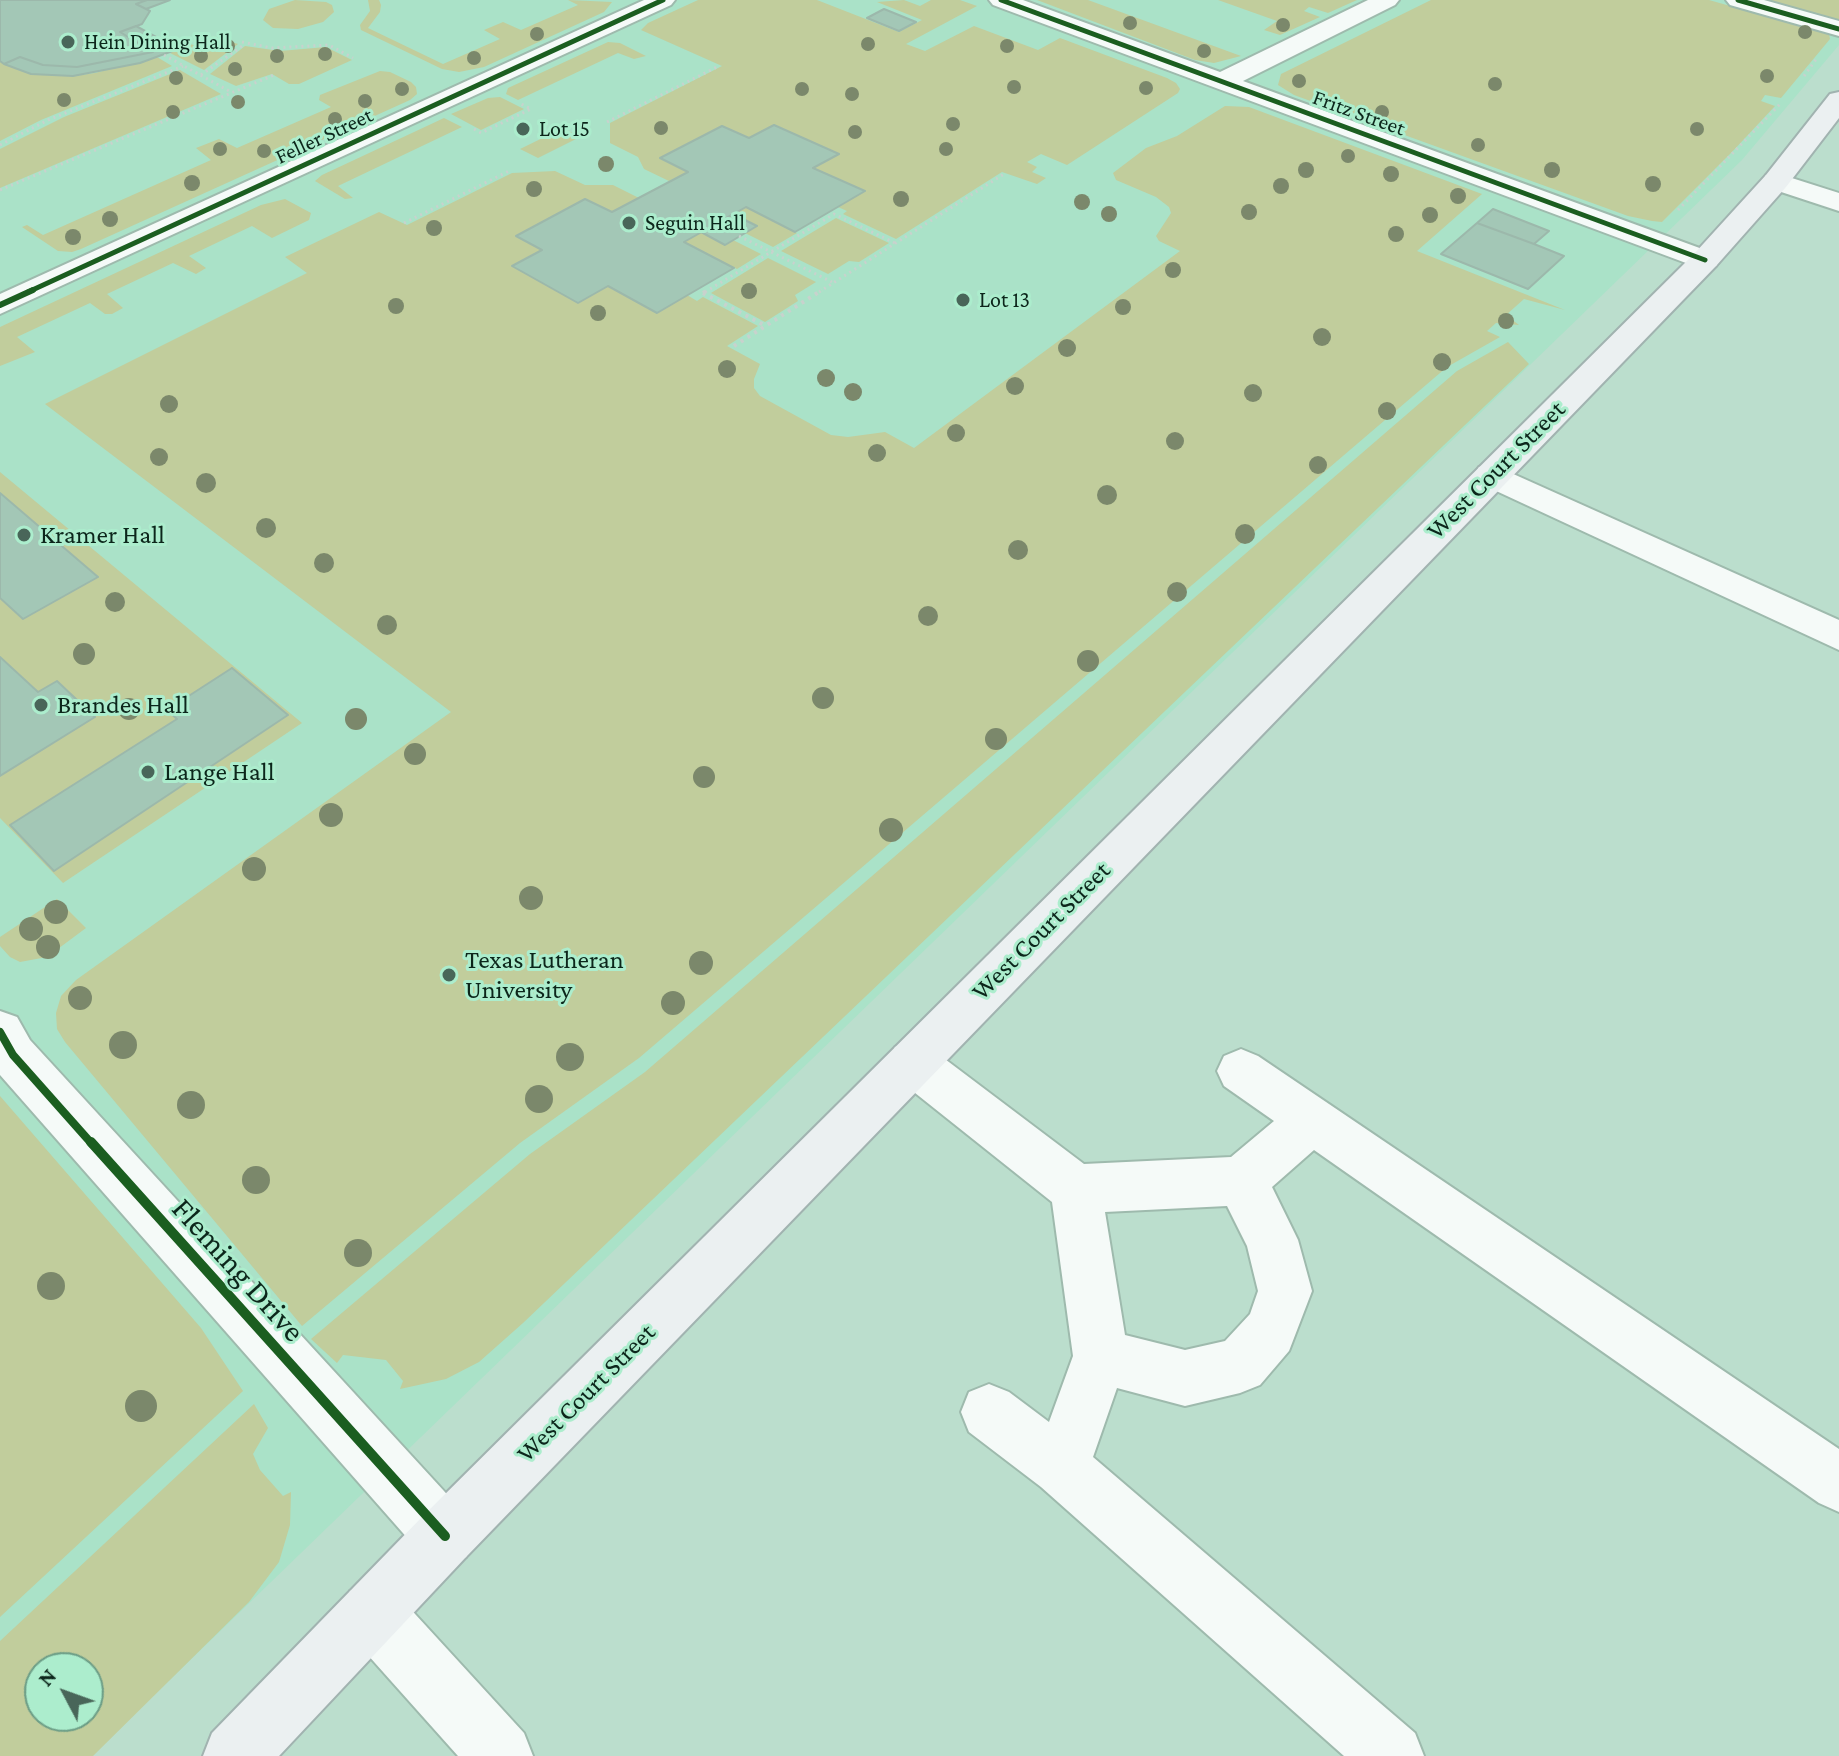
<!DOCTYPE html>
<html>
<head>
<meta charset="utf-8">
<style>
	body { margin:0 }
	#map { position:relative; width:1839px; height:1756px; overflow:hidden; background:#bbdecd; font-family:"Crimson Pro",serif }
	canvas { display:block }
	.north { position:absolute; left:24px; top:1652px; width:80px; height:80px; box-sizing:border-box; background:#acedcd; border:2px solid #6c9d86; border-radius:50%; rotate:311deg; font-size:22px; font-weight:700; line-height:32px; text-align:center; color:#0c261b }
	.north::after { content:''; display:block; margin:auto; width:28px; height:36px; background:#496659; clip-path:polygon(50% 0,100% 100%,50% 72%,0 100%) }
</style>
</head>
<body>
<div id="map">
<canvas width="1839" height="1756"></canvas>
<div class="north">N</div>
</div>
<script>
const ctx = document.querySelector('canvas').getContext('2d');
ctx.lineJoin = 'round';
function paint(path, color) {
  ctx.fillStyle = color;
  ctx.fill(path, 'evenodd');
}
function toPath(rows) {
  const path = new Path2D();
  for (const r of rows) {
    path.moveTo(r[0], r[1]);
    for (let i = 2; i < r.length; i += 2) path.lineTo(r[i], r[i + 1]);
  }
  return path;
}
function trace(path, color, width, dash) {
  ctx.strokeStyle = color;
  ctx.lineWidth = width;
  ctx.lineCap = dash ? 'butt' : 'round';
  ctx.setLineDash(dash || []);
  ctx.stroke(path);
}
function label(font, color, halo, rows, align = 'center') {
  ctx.font = font + ' "Crimson Pro",serif';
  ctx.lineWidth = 6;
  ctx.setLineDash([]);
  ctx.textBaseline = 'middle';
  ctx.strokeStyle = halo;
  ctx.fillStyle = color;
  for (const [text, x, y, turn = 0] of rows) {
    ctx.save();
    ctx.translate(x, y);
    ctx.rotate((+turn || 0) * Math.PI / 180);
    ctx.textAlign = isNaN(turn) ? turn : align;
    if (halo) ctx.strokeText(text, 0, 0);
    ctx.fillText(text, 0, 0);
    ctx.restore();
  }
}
paint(toPath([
	[0,0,1839,0,1839,45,1742,160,91,1756,0,1756],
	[40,1668,88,1668,88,1716,40,1716]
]), '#aae2c8');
paint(toPath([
	[295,0,326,2,332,5,334,12,323,22,298,29,273,28,263,20,269,9],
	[368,0,379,0,381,5,380,12,368,28,443,64,500,39,484,30,503,22,521,30,578,5,568,0,612,2,604,12,484,67,459,72,442,69,361,30,360,25,370,11],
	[698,0,817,0,899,32,922,20,877,2,904,0,920,6,931,0,960,0,977,6,906,44,925,51,974,26,1038,50,1060,38,1167,78,1176,83,1180,89,1178,93,1067,165,1041,154,1027,162,1037,167,1032,172,1046,178,1037,184,1002,172,896,239,843,214,847,211,838,207,864,191,813,168,838,153,774,125,749,138,661,158,688,172,669,181,644,169,638,157,610,143,610,123,722,66,641,30,648,23],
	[1037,0,1088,0,1241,56,1214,63,1195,60],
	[1218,0,1357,0,1328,13,1309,7,1304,11,1320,17,1280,35,1264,30,1277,21],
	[1431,0,1709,0,1829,34,1830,39,1781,98,1765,95,1761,101,1775,106,1732,152,1662,222,1652,221,1628,216,1294,95,1278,85,1281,74],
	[1767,0,1839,0,1839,20,1837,20],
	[213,36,238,44,204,70,170,53,190,44,197,46],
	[608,42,620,43,646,56,634,59,618,53,518,100,506,94,508,88],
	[245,46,280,51,326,47,352,60,299,84,289,84,272,74,236,86,210,74],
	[157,57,172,66,41,120,0,141,0,61,31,74,74,76,95,73],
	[180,70,221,94,0,188,0,149,64,117],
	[380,71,390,72,411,82,416,87,417,94,410,100,81,249,72,252,58,251,22,227,27,225,43,235,211,160,196,148,219,139,237,148,331,107,319,100,320,95],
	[500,97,524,109,481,130,451,114,488,98],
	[1225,106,1249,107,1482,194,1417,251,1565,310,1524,299,1506,315,1519,325,1496,323,1487,331,1500,337,1447,367,639,1058,520,1143,302,1326,65,1042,57,1029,56,1013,61,996,76,980,451,712,45,404,307,273,285,257,379,212,407,225,512,173,555,171,585,185,613,185,639,198,612,212,585,199,517,235,542,250,513,266,578,303,608,286,657,313,687,295,697,301,703,297,758,326,727,346,760,364,754,379,754,388,760,396,831,435,848,437,885,432,914,448,1180,251,1159,241,1156,236,1171,213,1169,207,1156,197,1116,180,1113,173,1146,148,1177,136],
	[444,118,462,127,338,186,353,198,345,199,315,181,322,175],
	[563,128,580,137,538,158,520,149],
	[285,199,311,213,309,220,272,238,252,226,189,256,206,268,196,274,173,263,107,294,123,308,112,314,105,314,90,303,17,337,35,352,0,366,0,327,261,205],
	[746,207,797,233,773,247,745,233,733,214],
	[836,218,889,243,859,262,849,261,828,274,781,251],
	[701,232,724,244,733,240,761,254,737,269,684,242],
	[768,258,816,282,795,295,798,301,765,322,711,293],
	[1508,342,1529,364,523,1323,479,1362,446,1379,400,1389,403,1381,386,1360,343,1355,337,1363,311,1339,530,1154,645,1072,1457,371],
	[0,472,302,723,63,883,0,818,0,776,38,692,0,657,0,598,23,619,97,576,0,493],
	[232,669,288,715,54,871,10,826,177,719,167,709],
	[57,899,86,928,47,957,20,962,10,957,0,946,0,937],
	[0,1096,201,1328,243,1391,0,1617],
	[254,1404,268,1428,253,1454,260,1470,283,1496,291,1492,290,1525,279,1562,249,1602,93,1756,0,1756,0,1641],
	[40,1668,88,1668,88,1716,40,1716]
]), '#c1cd9c');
const building = toPath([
	[0,0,147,0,136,4,150,11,142,24,120,32,153,52,77,67,43,65,20,57,4,64,0,61,0,0],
	[147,0,170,0,146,9,136,4,147,0],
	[884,9,916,22,899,31,867,18,884,9],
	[136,26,178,49,140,63,73,76,31,74,4,64,20,57,43,65,77,67,153,52,120,32,136,26],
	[774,125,839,154,813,168,865,191,795,232,746,207,684,242,734,268,657,313,608,286,578,303,512,266,542,250,516,236,585,199,612,212,688,172,660,158,722,126,749,138,774,125],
	[1493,209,1549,231,1534,244,1477,223,1493,209],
	[733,214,757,226,725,245,701,232,733,214],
	[1477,223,1534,244,1564,256,1528,289,1441,254,1477,223],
	[0,493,98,577,23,619,0,598,0,493],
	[0,657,38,692,57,681,95,717,0,776,0,657],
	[232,668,288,715,54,871,10,825,177,719,167,710,232,668]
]);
paint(building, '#a3c7b6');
trace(building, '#9cb8ab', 2);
const minor = toPath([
	[644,0,675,0,671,5,0,314,0,294,644,0],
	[989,0,1023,0,1220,72,1368,0,1399,0,1395,5,1243,81,1716,254,1720,260,1716,266,1705,269,1694,266,993,5,989,0],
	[1726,0,1764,0,1839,21,1839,36,1730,5,1726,0],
	[1776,173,1839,193,1839,211,1766,187,1762,181,1766,175,1776,173],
	[1491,464,1839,620,1839,650,1479,483,1474,475,1479,467,1491,464],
	[0,1011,17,1017,30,1040,466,1515,475,1536,466,1557,445,1566,424,1557,0,1075,0,1011],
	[912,1040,929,1047,1084,1164,1231,1157,1274,1121,1224,1086,1217,1071,1224,1056,1241,1049,1258,1056,1839,1449,1839,1512,1819,1503,1314,1150,1272,1187,1298,1240,1312,1291,1289,1351,1260,1385,1240,1393,1185,1406,1117,1388,1093,1457,1415,1733,1424,1756,1344,1756,1041,1487,969,1432,961,1412,969,1392,989,1384,1009,1392,1049,1422,1073,1356,1052,1202,895,1077,888,1062,895,1047,912,1040],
	[1227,1206,1247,1246,1258,1291,1250,1314,1225,1341,1185,1350,1125,1335,1105,1212,1227,1206],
	[372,1583,394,1591,524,1733,533,1756,458,1756,350,1635,342,1613,350,1591,372,1583]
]);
const major = toPath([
	[1839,92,1839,118,1786,187,1716,266,466,1557,279,1756,203,1756,212,1733,424,1515,1694,254,1766,175,1830,94,1839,92]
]);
trace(minor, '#9ebaad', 4);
trace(major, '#a1b3b0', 4);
trace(toPath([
	[242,42,272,48,329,45,353,58],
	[164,55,231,92],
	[201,75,245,44],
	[1804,76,1817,58],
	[607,122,719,66],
	[474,129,481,133,531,109,521,104],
	[0,145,48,120,183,66],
	[0,190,274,75],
	[1678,210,1782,102],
	[404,223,509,171],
	[739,236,832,282],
	[705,292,834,214,895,243],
	[819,292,1004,174]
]), '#c8d2cd', 3, [2, 4]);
trace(toPath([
	[703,293,708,290],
	[703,293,764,325],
	[734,346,822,290]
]), '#c8d2cd', 4, [3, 5]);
paint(minor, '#f5faf8');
paint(major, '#ebf0f1');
trace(toPath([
	[1001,0,1705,260],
	[1738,0,1839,29],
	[28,292,663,0]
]), '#1b5e20', 5);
trace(toPath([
	[0,305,33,290]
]), '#1b5e20', 6);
trace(toPath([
	[0,1032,13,1055,92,1144]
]), '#1b5e20', 8);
trace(toPath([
	[91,1142,445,1536]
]), '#1b5e20', 10);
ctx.fillStyle = '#7b886b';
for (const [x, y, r] of [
	[1130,23,7],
	[1283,25,7],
	[1805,32,7],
	[537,34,7],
	[868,44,7],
	[228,46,7],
	[1007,46,7],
	[1204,51,7],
	[325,54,7],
	[201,56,7],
	[277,56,7],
	[474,58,7],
	[235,69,7],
	[1767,76,7],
	[176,78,7],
	[1299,81,7],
	[1495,84,7],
	[1014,87,7],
	[1146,88,7],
	[402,89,7],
	[802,89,7],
	[852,94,7],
	[64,100,7],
	[365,101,7],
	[238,102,7],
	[173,112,7],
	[1382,112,7],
	[335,119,7],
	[953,124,7],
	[661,128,7],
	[1697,129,7],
	[855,132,7],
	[1478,145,7],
	[220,149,7],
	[946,149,7],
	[264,151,7],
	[1348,156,7],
	[606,164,8],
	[1306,170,8],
	[1552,170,8],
	[1391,174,8],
	[192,183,8],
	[1653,184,8],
	[1281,186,8],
	[534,189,8],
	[1458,196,8],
	[901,199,8],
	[1082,202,8],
	[1249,212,8],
	[1109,214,8],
	[1430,215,8],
	[110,219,8],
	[434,228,8],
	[1396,234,8],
	[73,237,8],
	[1173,270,8],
	[749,291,8],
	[396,306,8],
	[1123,307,8],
	[598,313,8],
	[1506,321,8],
	[1322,337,9],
	[1067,348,9],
	[1442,362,9],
	[727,369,9],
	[826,378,9],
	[1015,386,9],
	[853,392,9],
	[1253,393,9],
	[169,404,9],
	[1387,411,9],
	[956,433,9],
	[1175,441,9],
	[877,453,9],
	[159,457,9],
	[1318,465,9],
	[206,483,10],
	[1107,495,10],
	[266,528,10],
	[1245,534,10],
	[1018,550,10],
	[324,563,10],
	[1177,592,10],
	[115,602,10],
	[928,616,10],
	[387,625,10],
	[84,654,11],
	[1088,661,11],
	[823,698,11],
	[129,709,11],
	[356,719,11],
	[996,739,11],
	[415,754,11],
	[704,777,11],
	[331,815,12],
	[891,830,12],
	[254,869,12],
	[531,898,12],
	[56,912,12],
	[31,929,12],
	[48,947,12],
	[701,963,12],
	[80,998,12],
	[673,1003,12],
	[123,1045,14],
	[570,1057,14],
	[539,1099,14],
	[191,1105,14],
	[256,1180,14],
	[358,1253,14],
	[51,1286,14],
	[141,1406,16]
]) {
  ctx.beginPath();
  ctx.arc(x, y, r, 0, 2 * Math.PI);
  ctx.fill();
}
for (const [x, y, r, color] of [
	[68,42,8,"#496659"],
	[523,129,8,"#496659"],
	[629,223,8,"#496659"],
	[963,300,8,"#496659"],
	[24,535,8,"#496659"],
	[41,705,8,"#496659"],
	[148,772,8,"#496659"],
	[449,975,8,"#496659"]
]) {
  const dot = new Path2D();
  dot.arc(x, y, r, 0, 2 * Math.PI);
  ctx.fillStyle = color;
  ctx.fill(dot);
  trace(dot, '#acedcd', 3);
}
label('22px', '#0c261b', '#acedcd', [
	["Hein Dining Hall",84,42],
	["Lot 15",539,129],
	["Seguin Hall",645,223],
	["Lot 13",979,300]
], 'left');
label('22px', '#0c261b', '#acedcd', [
	["Fritz Street",1359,113,20],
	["Feller Street",324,136,-25]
]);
label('26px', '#0c261b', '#acedcd', [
	["West Court Street",1496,470,-45],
	["West Court Street",1041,931,-45],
	["West Court Street",586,1393,-45]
]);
label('26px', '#0c261b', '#acedcd', [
	["Kramer Hall",40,535],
	["Brandes Hall",57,705],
	["Lange Hall",164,772],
	["Texas Lutheran",465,960],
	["University",465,990]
], 'left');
label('32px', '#0c261b', '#acedcd', [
	["Fleming Drive",238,1270,48]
]);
</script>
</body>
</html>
